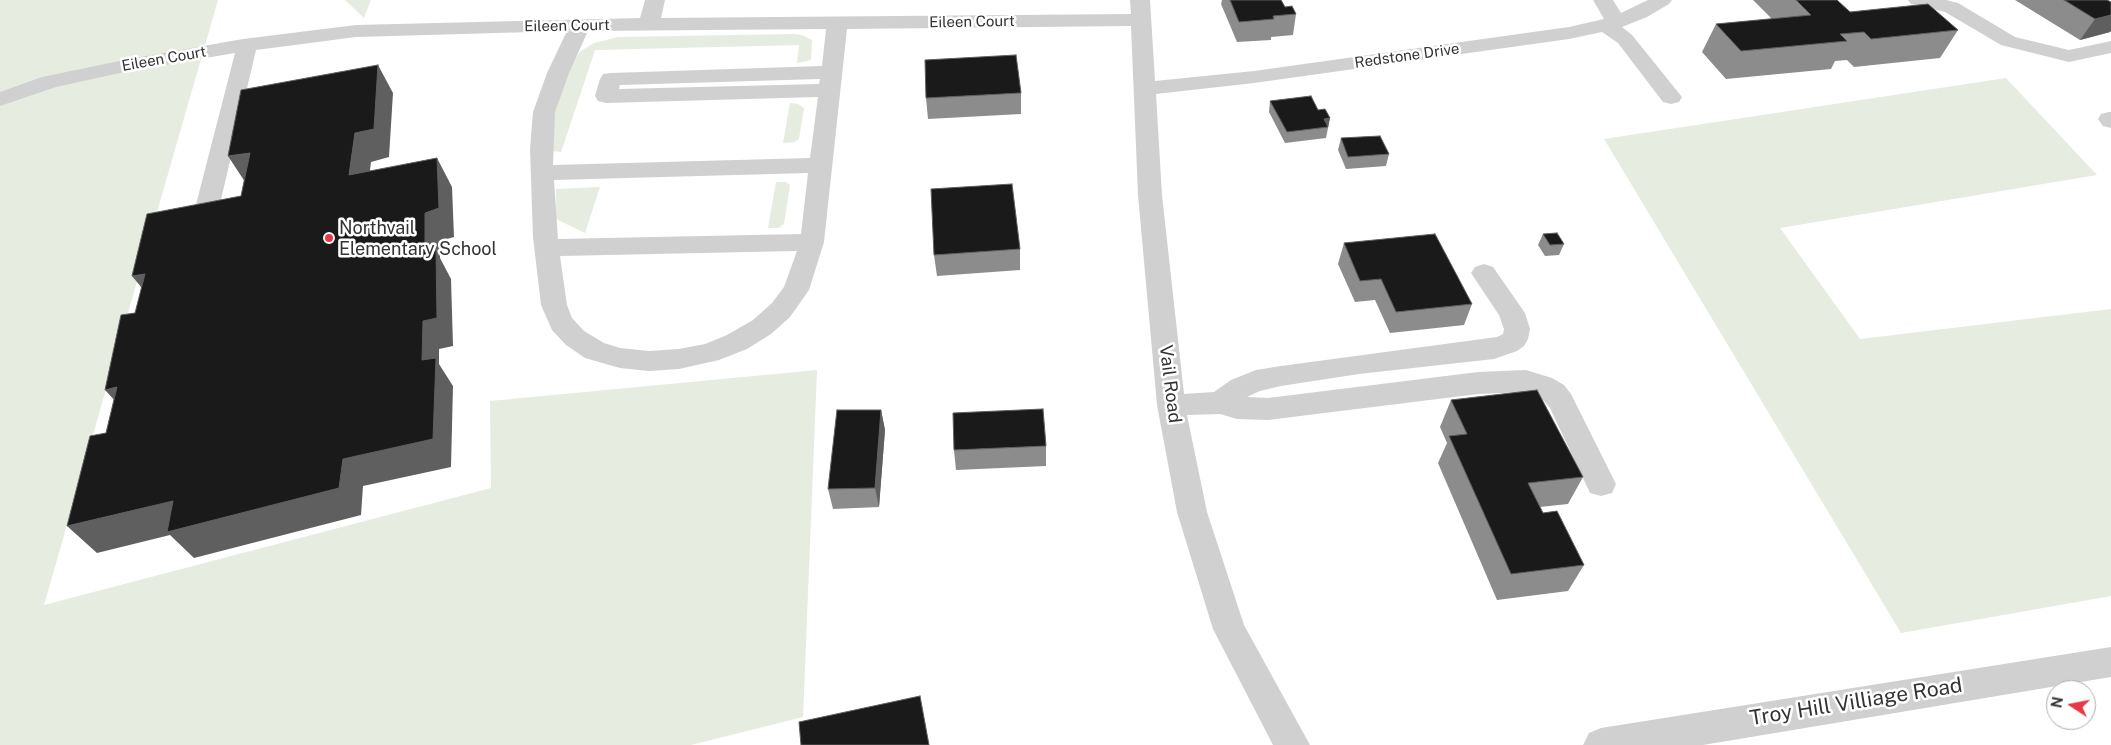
<!DOCTYPE html>
<html>
<head>
<meta charset="utf-8">
<style>
	body { margin:0 }
	#map { position:relative; width:2111px; height:745px; overflow:hidden; background:#fff; font-family:"Public Sans",sans-serif }
	canvas { display:block }
	.north { position:absolute; left:2046px; top:680px; width:50px; height:50px; box-sizing:border-box; background:#fff; border:1px solid #adadad; border-radius:50%; rotate:281deg; font-size:14px; font-weight:700; line-height:20px; text-align:center; color:#333 }
	.north::after { content:''; display:block; margin:auto; width:18px; height:22px; background:#e63946; clip-path:polygon(50% 0,100% 100%,50% 72%,0 100%) }
</style>
</head>
<body>
<div id="map">
<canvas width="2111" height="745"></canvas>
<div class="north">N</div>
</div>
<script>
const ctx = document.querySelector('canvas').getContext('2d');
ctx.lineJoin = 'round';
function paint(path, color) {
  ctx.fillStyle = color;
  ctx.fill(path, 'evenodd');
}
function toPath(rows) {
  const path = new Path2D();
  for (const r of rows) {
    path.moveTo(r[0], r[1]);
    for (let i = 2; i < r.length; i += 2) path.lineTo(r[i], r[i + 1]);
  }
  return path;
}
function trace(path, color, width, dash) {
  ctx.strokeStyle = color;
  ctx.lineWidth = width;
  ctx.lineCap = dash ? 'butt' : 'round';
  ctx.setLineDash(dash || []);
  ctx.stroke(path);
}
function label(font, color, halo, rows, align = 'center') {
  ctx.font = font + ' "Public Sans",sans-serif';
  ctx.lineWidth = 5;
  ctx.setLineDash([]);
  ctx.textBaseline = 'middle';
  ctx.strokeStyle = halo;
  ctx.fillStyle = color;
  for (const [text, x, y, turn = 0] of rows) {
    ctx.save();
    ctx.translate(x, y);
    ctx.rotate((+turn || 0) * Math.PI / 180);
    ctx.textAlign = isNaN(turn) ? turn : align;
    if (halo) ctx.strokeText(text, 0, 0);
    ctx.fillText(text, 0, 0);
    ctx.restore();
  }
}
paint(toPath([
	[0,0,218,0,44,605,491,488,490,401,817,370,803,717,691,745,0,745],
	[345,0,371,0,364,18],
	[794,34,802,35,812,40,811,60,797,63,799,45,595,50,561,152,551,151,554,111,570,65,581,51,594,43,618,37],
	[2006,78,2097,175,1780,228,1860,339,2111,309,2111,596,1901,633,1604,139],
	[790,103,798,104,804,108,799,139,795,142,783,143],
	[776,182,786,182,790,185,784,224,778,228,768,228],
	[600,187,585,233,556,219,556,189]
]), '#e6ecdf');
paint(toPath([
	[645,0,665,0,661,18,1131,14,1130,0,1150,0,1155,81,1254,71,1569,27,1604,19,1593,0,1613,0,1621,13,1648,0,1672,0,1669,4,1647,17,1622,27,1632,35,1682,97,1679,102,1671,104,1663,102,1618,43,1602,32,1569,39,1254,83,1156,94,1162,195,1184,394,1214,392,1231,380,1256,370,1281,366,1497,337,1503,334,1504,329,1499,315,1471,273,1475,267,1484,264,1493,267,1525,313,1530,329,1528,339,1524,346,1517,351,1494,359,1359,374,1281,386,1260,391,1247,397,1268,398,1478,372,1526,370,1552,378,1564,385,1571,394,1616,484,1612,493,1601,496,1590,493,1550,408,1544,401,1534,393,1526,392,1478,394,1268,420,1237,419,1220,414,1187,415,1207,512,1244,625,1310,745,1273,745,1213,629,1177,512,1157,405,1138,195,1131,26,847,29,824,242,809,290,790,317,771,334,747,349,719,360,679,369,649,371,620,368,585,358,566,345,552,330,541,305,533,237,530,149,533,112,547,73,567,31,356,37,256,50,219,208,224,207,233,209,236,215,233,221,204,228,195,226,192,220,235,53,129,71,56,87,0,106,0,92,42,77,129,59,243,39,356,25,640,18,645,0],
	[826,29,822,66,611,73,603,74,600,79,595,96,598,101,606,103,818,97,810,158,553,165,555,112,569,73,588,31,826,29],
	[820,79,819,84,619,89,620,85,820,79],
	[808,173,801,234,558,239,554,180,808,173],
	[797,251,784,287,772,303,753,320,727,335,705,344,679,349,649,351,620,348,604,343,584,331,572,318,567,305,560,256,797,251],
	[1908,0,1946,0,1958,3,2015,37,2069,50,2111,41,2111,53,2069,62,2001,45,1945,12,1911,4,1908,0],
	[2109,112,2111,112,2111,128,2103,126,2098,119,2101,114,2109,112],
	[2111,647,2111,677,1703,745,1583,745,1589,733,1601,728,2111,647]
]), '#d0d0d0');
paint(toPath([
	[1222,0,1281,0,1285,7,1296,14,1293,35,1271,37,1271,40,1237,42,1221,4],
	[1753,0,1837,0,1850,12,1958,30,1940,58,1854,67,1847,60,1835,61,1831,69,1726,79,1702,52,1716,24,1772,19],
	[2015,0,2107,0,2110,32,2080,40],
	[1021,93,1021,114,928,119,926,98],
	[1270,101,1318,110,1330,118,1326,138,1285,143,1269,112],
	[1341,138,1389,154,1386,166,1346,169,1338,150],
	[1543,234,1564,244,1559,255,1545,256,1538,245],
	[1344,243,1472,304,1464,325,1390,333,1375,300,1355,302,1338,264],
	[1020,249,1020,270,937,276,934,255],
	[1451,400,1583,477,1568,504,1540,507,1543,513,1584,565,1568,591,1497,600,1438,463,1447,443,1440,427],
	[881,410,885,430,879,507,833,509,828,489],
	[1046,446,1046,466,956,470,954,450]
]), '#8c8c8c');
paint(toPath([
	[2111,15,2111,31,2110,32,2080,40,2095,19],
	[378,65,393,93,389,157,371,162,366,203,349,175,355,133],
	[1330,118,1328,127,1324,119],
	[250,153,247,185,228,156],
	[437,158,452,187,454,237,440,241,440,258,451,279,453,346,439,349,439,364,453,386,451,467,363,486,361,515,194,558,170,535,97,553,67,526,343,459,425,252,425,213],
	[145,274,156,305,132,276],
	[117,387,131,418,105,390],
	[881,410,885,430,879,507,875,488]
]), '#5f5f5f');
const building = toPath([
	[1230,0,1281,0,1285,7,1292,6,1296,14,1273,16,1274,19,1239,22,1230,0],
	[1796,0,1837,0,1850,12,1928,4,1958,30,1871,39,1864,32,1840,34,1847,41,1741,51,1716,24,1811,15,1796,0],
	[2064,0,2107,0,2111,2,2111,15,2095,19,2064,0],
	[1016,55,1021,93,926,98,925,60,1016,55],
	[378,65,374,129,355,133,349,175,437,158,439,208,425,213,425,252,436,250,437,318,423,321,422,360,436,358,433,439,343,459,339,488,167,532,173,501,67,526,90,436,106,433,117,387,105,390,121,315,135,313,145,274,132,276,147,214,241,196,250,153,228,156,241,90,378,65],
	[1311,96,1318,110,1325,109,1330,118,1324,119,1328,127,1287,132,1270,101,1311,96],
	[1380,136,1389,154,1348,157,1341,138,1380,136],
	[1012,184,1020,249,934,255,931,189,1012,184],
	[1557,233,1564,244,1550,245,1543,234,1557,233],
	[1435,234,1472,304,1396,312,1381,279,1360,281,1344,243,1435,234],
	[1537,390,1583,477,1528,483,1543,513,1557,511,1584,565,1511,574,1449,436,1467,434,1451,400,1537,390],
	[1043,409,1046,446,954,450,953,413,1043,409],
	[837,410,881,410,875,488,828,489,837,410],
	[920,696,929,745,801,745,799,722,920,696]
]);
paint(building, '#1a1a1a');
trace(building, '#5f5f5f', 1);
for (const [x, y, r, color] of [
	[329,238,5,"#e63946"]
]) {
  const dot = new Path2D();
  dot.arc(x, y, r, 0, 2 * Math.PI);
  ctx.fillStyle = color;
  ctx.fill(dot);
  trace(dot, '#fff', 2);
}
label('15px', '#333', '#fff', [
	["Eileen Court",972,22,-1],
	["Eileen Court",567,26,-1],
	["Redstone Drive",1407,56,-8],
	["Eileen Court",164,59,-10]
]);
label('18px', '#333', '#fff', [
	["Northvail",339,228],
	["Elementary School",339,249]
], 'left');
label('18px', '#333', '#fff', [
	["Vail Road",1170,384,83]
]);
label('21px', '#333', '#fff', [
	["Troy Hill Villiage Road",1856,702,-9]
]);
</script>
</body>
</html>
